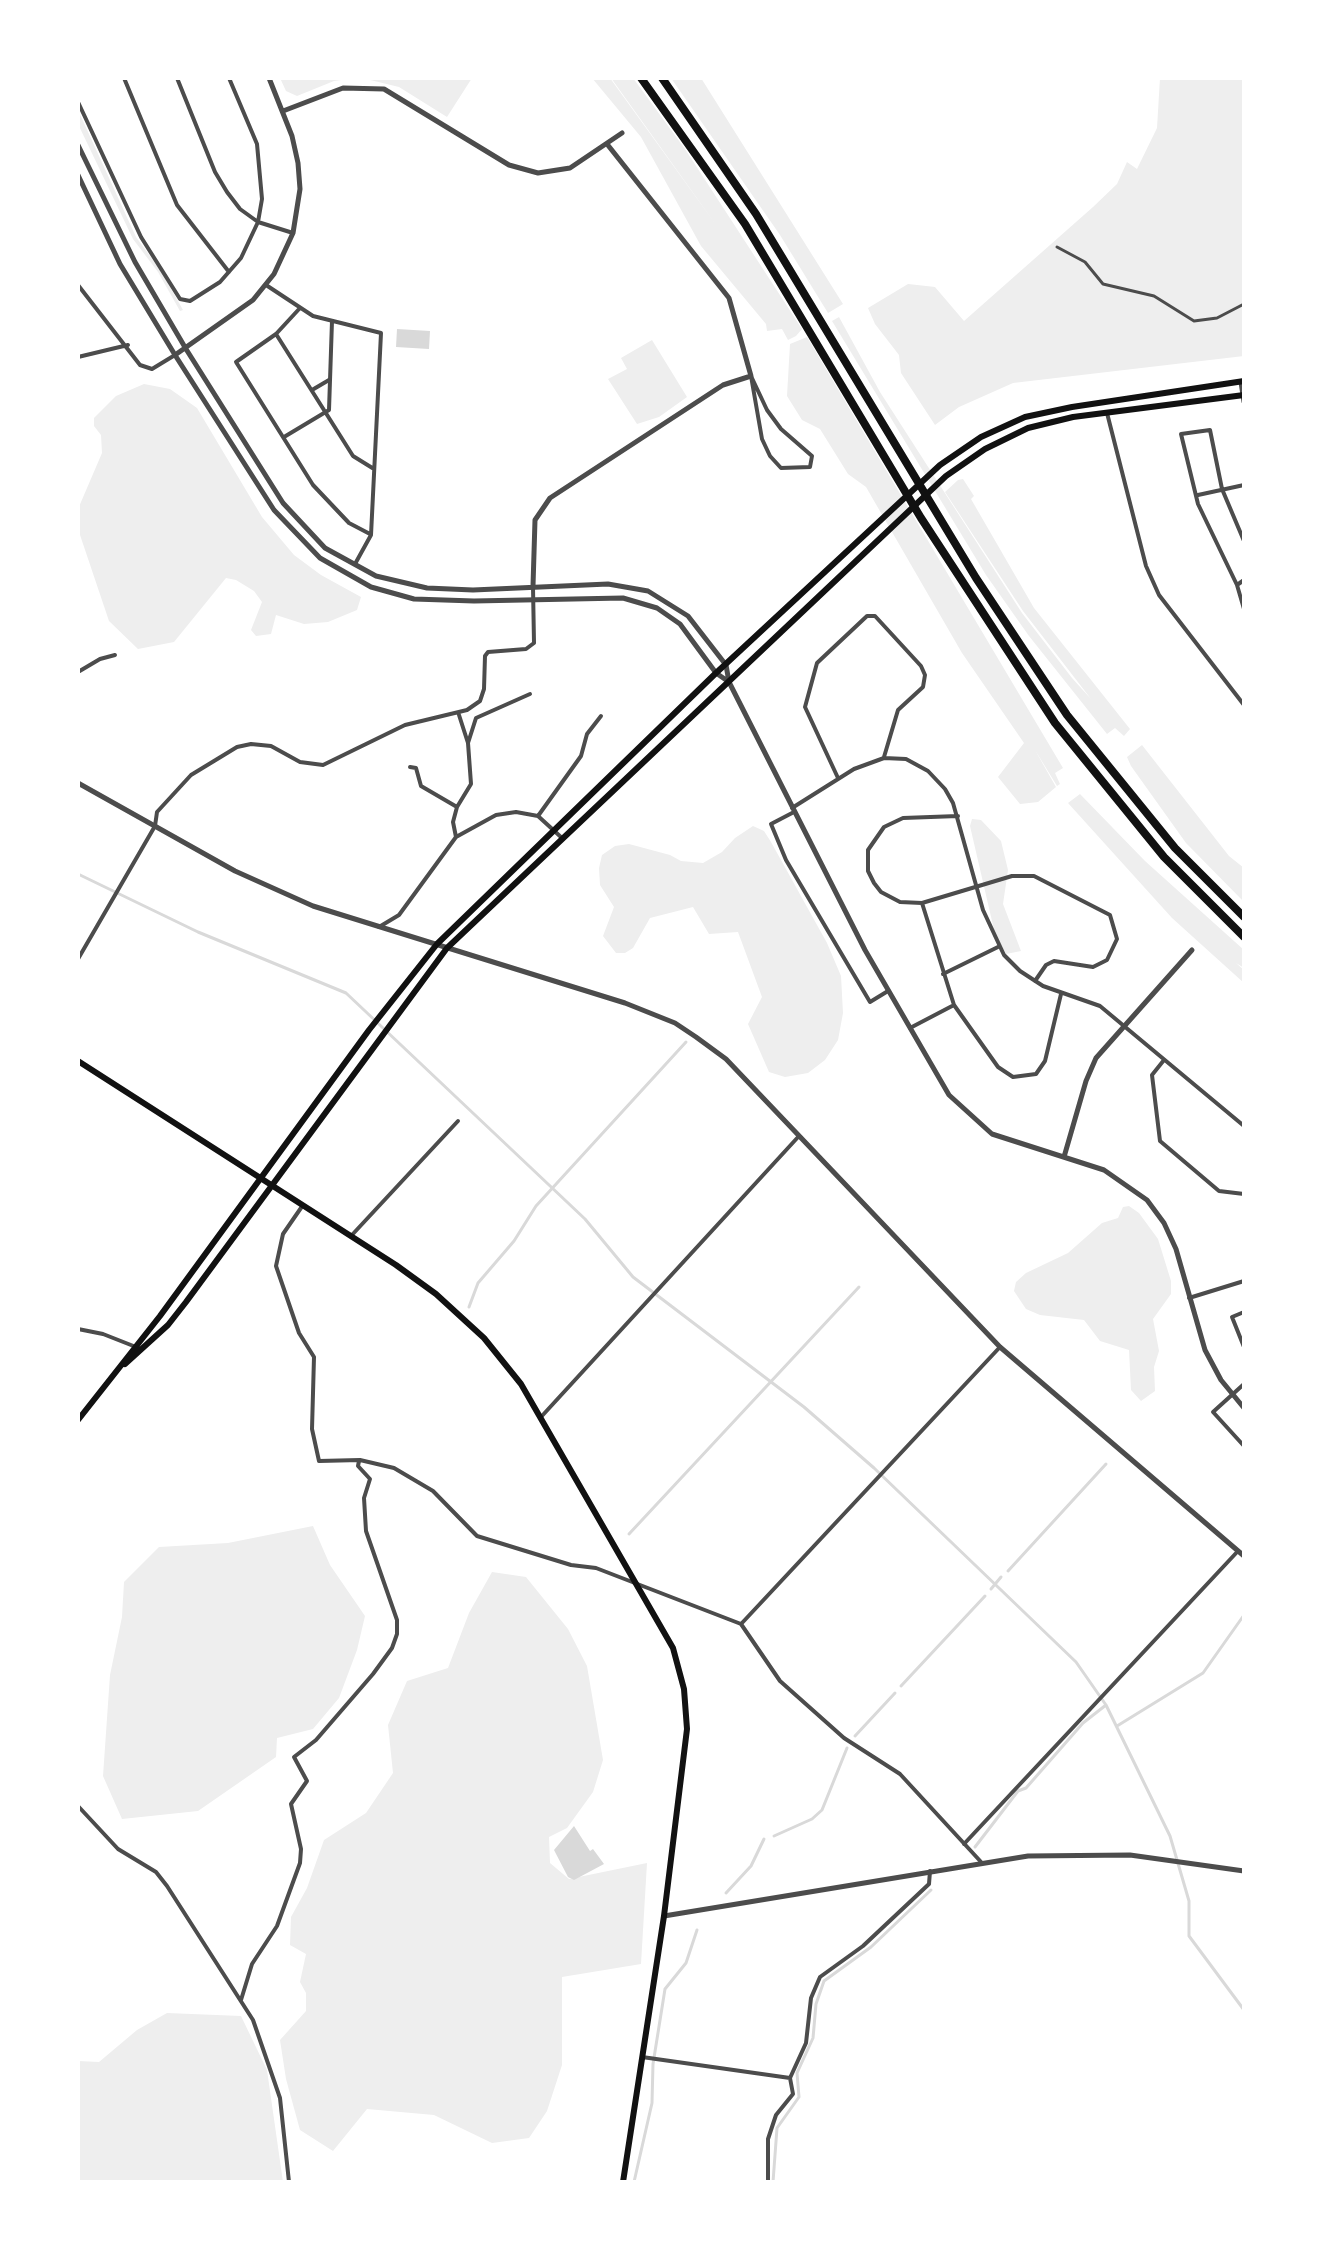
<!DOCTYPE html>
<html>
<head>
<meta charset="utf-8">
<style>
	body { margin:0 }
	#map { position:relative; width:1322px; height:2260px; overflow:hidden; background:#fff; font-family:Jost,sans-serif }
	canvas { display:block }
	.frame { position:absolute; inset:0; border:80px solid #fff; pointer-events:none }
</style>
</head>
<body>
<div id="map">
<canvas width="1322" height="2260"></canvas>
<div class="frame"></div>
</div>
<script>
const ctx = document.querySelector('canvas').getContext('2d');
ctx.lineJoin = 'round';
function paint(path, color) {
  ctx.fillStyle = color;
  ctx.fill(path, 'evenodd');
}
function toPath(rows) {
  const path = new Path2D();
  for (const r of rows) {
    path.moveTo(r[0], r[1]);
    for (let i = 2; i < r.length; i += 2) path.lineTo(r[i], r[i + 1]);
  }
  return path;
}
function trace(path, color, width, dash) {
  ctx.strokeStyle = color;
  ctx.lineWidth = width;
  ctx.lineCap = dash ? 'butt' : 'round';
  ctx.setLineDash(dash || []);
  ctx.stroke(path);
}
paint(toPath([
	[280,78,356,78,334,81,297,96,286,91],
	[362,78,472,78,447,117,399,87],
	[592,78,610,78,719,229,611,78,633,78,685,149,802,329,796,336,788,340,782,329,767,331,766,324,701,246,641,137],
	[671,78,701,78,843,304,828,313,780,235],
	[1160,78,1244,78,1244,356,1013,383,959,407,935,425,901,373,899,355,875,324,868,308,908,284,935,287,964,321,1093,207,1117,184,1127,162,1137,169,1157,128],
	[78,110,136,237,161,271,183,310,180,311,158,272,133,239,78,124],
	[839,317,880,392,1022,613,1072,678,1091,699,1023,611,945,492,958,480,963,479,974,496,971,499,1034,608,1130,729,1124,736,1115,728,1107,734,1029,636,986,575,832,321],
	[807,337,1063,768,1055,773,1060,784,1057,786,1035,750,1056,787,1038,802,1020,804,998,777,1024,743,962,653,866,487,848,474,820,429,802,420,787,396,790,344],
	[652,340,687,397,659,417,637,424,608,379,627,369,621,358],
	[144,384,170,389,197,408,262,517,294,555,321,575,361,597,357,610,328,622,304,624,276,615,271,634,256,636,251,630,262,602,254,591,236,580,226,578,174,642,138,649,109,621,78,529,78,509,102,453,101,435,94,426,94,418,116,396],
	[1142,745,1229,856,1244,868,1244,902,1186,843,1131,766,1127,757],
	[1080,794,1145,861,1244,950,1244,968,1236,963,1244,970,1244,983,1172,918,1068,803],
	[972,819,981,820,1001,841,1008,870,1003,904,1021,951,1006,954,995,934,970,826],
	[753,826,764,831,771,842,827,943,841,976,843,1013,838,1040,825,1060,808,1073,785,1077,769,1072,748,1024,762,997,738,932,709,934,693,907,650,918,633,948,625,953,616,953,603,936,614,907,600,885,599,868,602,855,615,846,629,844,670,855,681,861,703,863,722,852,735,838],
	[1129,1206,1139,1213,1158,1239,1171,1281,1171,1294,1153,1319,1159,1351,1154,1367,1155,1391,1141,1401,1131,1390,1129,1350,1100,1341,1084,1320,1040,1315,1026,1309,1014,1291,1016,1282,1026,1273,1068,1253,1102,1223,1118,1218,1123,1207],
	[313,1526,330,1565,365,1616,357,1650,339,1698,313,1729,277,1738,276,1757,198,1811,122,1819,103,1776,110,1675,122,1617,124,1582,159,1547,228,1543],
	[492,1572,526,1577,568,1629,587,1666,603,1760,593,1792,567,1828,549,1837,550,1863,569,1879,647,1863,641,1964,562,1977,562,2065,547,2111,529,2138,492,2143,434,2115,367,2109,333,2151,300,2130,286,2079,280,2040,306,2011,306,1993,300,1982,306,1954,290,1945,291,1917,307,1888,324,1840,366,1813,393,1773,388,1725,407,1681,448,1668,469,1613],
	[167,2013,241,2016,267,2070,283,2182,78,2182,78,2061,99,2062,137,2030]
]), '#eee');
paint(toPath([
	[397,329,430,331,429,349,396,347],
	[574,1826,590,1851,593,1849,604,1864,574,1880,568,1877,554,1850]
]), '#d9d9d9');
trace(toPath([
	[78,874,198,932,346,993,585,1219,633,1277,804,1407,874,1468,1076,1662,1106,1705,1170,1836,1189,1901,1189,1936,1244,2010],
	[469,1307,478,1283,514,1241,536,1206,686,1042],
	[629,1534,859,1287],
	[1008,1571,1106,1464],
	[991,1589,1001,1577],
	[901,1686,985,1596],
	[1117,1726,1203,1673,1244,1615],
	[855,1736,895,1693],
	[774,1836,812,1819,822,1810,847,1748],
	[975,1847,1018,1791,1026,1788,1083,1723,1106,1705],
	[726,1893,751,1866,764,1839],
	[634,2182,652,2103,653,2064,665,1989,686,1963,697,1930],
	[773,2182,777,2128,799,2097,797,2073,813,2038,816,2004,824,1981,871,1947,931,1890]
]), '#d9d9d9', 3);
trace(toPath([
	[1057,247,1085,262,1103,284,1154,296,1194,321,1217,318,1244,304]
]), '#4c4c4c', 3);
trace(toPath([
	[124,78,177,205,229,272],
	[177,78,215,172,227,192,240,209,258,222,293,233],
	[78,102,141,237,180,299,190,301,220,282,241,258,258,222,262,199,257,144,229,78],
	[78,285,140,365,152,369,175,355],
	[266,285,313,316,381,333,371,535,355,564],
	[300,308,276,334,236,362,313,485,349,523,370,534],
	[276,334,353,456,374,469],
	[78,357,128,345],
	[751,376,767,410,781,429,812,456,810,467,781,468,770,456,762,439,751,376],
	[312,390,329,380],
	[1107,413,1146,566,1159,595,1244,705],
	[284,437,329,410,332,321],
	[1198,495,1244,485],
	[1244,541,1222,489,1210,430,1181,434,1198,504,1237,585,1244,609],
	[1237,585,1244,580],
	[78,672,100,659,115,655],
	[459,715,468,743],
	[410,767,416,768,421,786,457,807],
	[838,778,805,707,817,663,867,616,875,616,921,666,925,675,923,687,898,710,884,757],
	[792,808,854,769,884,758,906,759,928,771,945,789,953,803,983,910,1004,955,1020,971,1043,986,1100,1006,1244,1126],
	[794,812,771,824,786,860,870,1002,888,991],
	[538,816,581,756,587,734,601,716],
	[958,816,903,818,884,827,868,850,868,871,874,883,881,892,900,902,922,903,1012,876,1034,876,1110,915,1117,939,1107,960,1093,967,1054,961,1046,965,1035,981],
	[456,837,453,822,457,807,471,784,468,743,476,718,530,694],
	[922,903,954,1005,998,1067,1013,1077,1036,1074,1045,1061,1061,994],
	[379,927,399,915,456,837,496,815,516,812,538,816,562,838],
	[78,959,155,826,157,812,191,775,237,747,251,744,271,746,300,762,323,765,405,725,467,710,480,701,484,689,485,656,488,652,526,649,534,643,533,587],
	[943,974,998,947],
	[910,1028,954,1005],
	[1164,1060,1152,1075,1160,1141,1219,1191,1244,1194],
	[303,1205,283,1234,276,1266,299,1333,314,1357,312,1429,319,1461,360,1460,394,1468,433,1491,477,1536,571,1565,596,1568,741,1624,780,1681,844,1738,900,1774,982,1863],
	[351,1236,458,1121],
	[1189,1298,1244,1281],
	[1244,1312,1232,1317,1244,1347],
	[78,1329,103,1334,136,1347],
	[1244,1384,1213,1412,1244,1446],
	[541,1417,799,1136],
	[742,1623,1000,1347],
	[78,1806,118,1849,156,1872,167,1886,253,2020,280,2098,289,2182],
	[964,1844,1238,1551],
	[241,2000,252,1964,277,1926,300,1863,301,1849,291,1804,307,1781,294,1757,316,1740,373,1674,392,1648,397,1634,397,1620,366,1531,364,1498,370,1479,358,1466,359,1461],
	[642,2057,790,2078],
	[768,2182,768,2139,776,2115,793,2094,790,2078,806,2043,811,1998,820,1977,863,1946,929,1884,930,1871]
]), '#4c4c4c', 4);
trace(toPath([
	[283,111,343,88,384,89,509,165,538,173,570,168,622,133],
	[78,145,135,262,186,349,283,503,325,548,376,576,427,588,473,590,608,584,648,591,688,616,726,665,729,682],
	[78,175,120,264,175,355,274,510,320,558,371,587,414,599,474,601,623,598,657,608,680,624,716,673,729,682,865,950,949,1095,992,1134,1104,1170,1147,1200,1164,1223,1176,1249,1205,1350,1221,1380,1244,1408],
	[175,355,253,300,274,274,293,233,300,189,298,163,292,136,269,78],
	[1241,382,1244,402],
	[533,586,535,520,550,498,723,385,751,376,729,298,607,144],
	[78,783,235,871,313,906,625,1003,675,1023,696,1037,726,1059,1000,1347,1244,1556],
	[1064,1157,1086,1081,1096,1058,1192,950],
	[664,1916,1028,1856,1130,1855,1244,1871]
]), '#4c4c4c', 5);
trace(toPath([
	[78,1061,396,1265,436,1294,484,1338,521,1384,673,1648,684,1689,687,1729,664,1916,623,2182],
	[125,1364,168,1325,186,1302,447,948,946,476,985,449,1028,428,1073,417,1244,395],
	[78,1420,160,1316,369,1030,437,944,716,673,940,465,981,437,1025,417,1072,407,1244,381]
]), '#111', 6);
trace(toPath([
	[641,78,745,224,921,518,1055,723,1164,857,1244,937],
	[662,78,756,214,976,578,1067,715,1175,848,1244,917]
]), '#111', 8);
</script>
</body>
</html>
